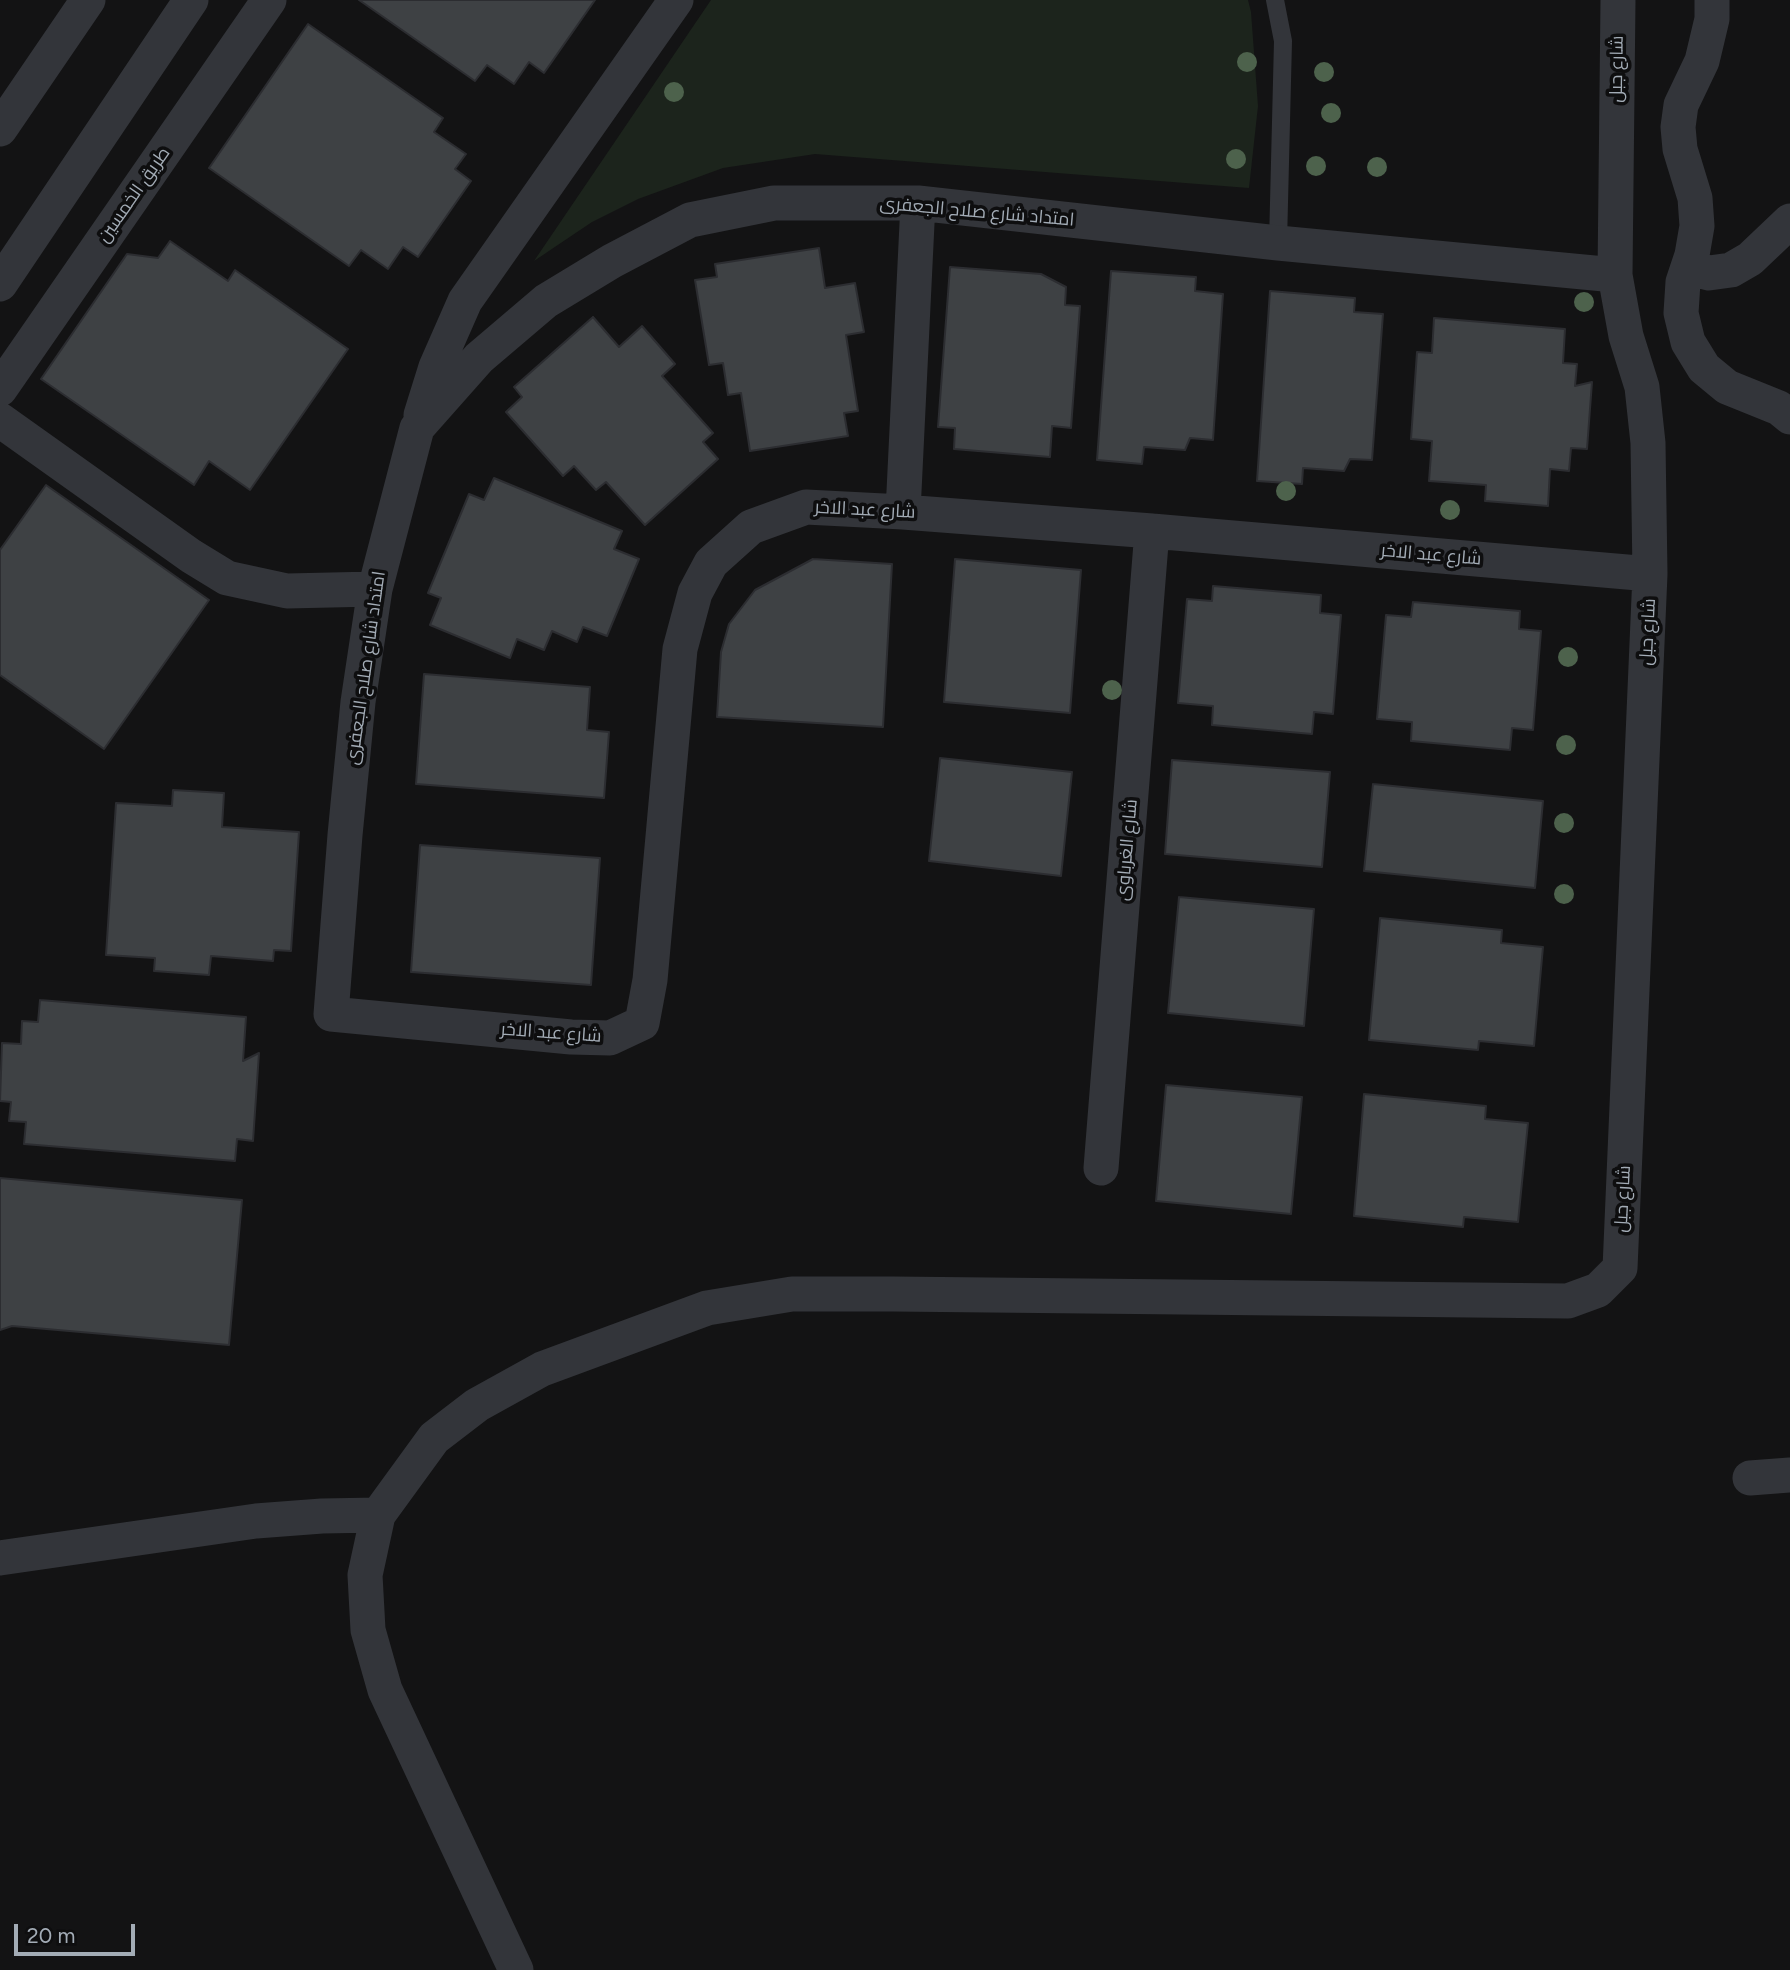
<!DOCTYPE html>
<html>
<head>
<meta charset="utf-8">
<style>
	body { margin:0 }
	#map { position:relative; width:1790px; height:1970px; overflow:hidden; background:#131314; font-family:Figtree,sans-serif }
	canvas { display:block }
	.scale { position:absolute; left:14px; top:1924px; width:121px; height:32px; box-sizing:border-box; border:4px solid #a3acb6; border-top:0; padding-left:9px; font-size:21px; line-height:24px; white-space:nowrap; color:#a3acb6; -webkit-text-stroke:5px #0e0e0f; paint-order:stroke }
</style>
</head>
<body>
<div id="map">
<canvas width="1790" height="1970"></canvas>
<div class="scale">20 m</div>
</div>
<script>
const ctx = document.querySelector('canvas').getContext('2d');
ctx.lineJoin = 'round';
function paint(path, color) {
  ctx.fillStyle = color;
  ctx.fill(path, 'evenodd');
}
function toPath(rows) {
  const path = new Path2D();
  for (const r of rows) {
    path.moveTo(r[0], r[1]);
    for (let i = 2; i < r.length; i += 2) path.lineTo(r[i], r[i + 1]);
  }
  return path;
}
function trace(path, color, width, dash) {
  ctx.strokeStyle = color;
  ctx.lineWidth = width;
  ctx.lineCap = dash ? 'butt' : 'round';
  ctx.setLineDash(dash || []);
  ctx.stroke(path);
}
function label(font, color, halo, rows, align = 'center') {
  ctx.font = font + ' Figtree,Cairo,sans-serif';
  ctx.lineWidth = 7;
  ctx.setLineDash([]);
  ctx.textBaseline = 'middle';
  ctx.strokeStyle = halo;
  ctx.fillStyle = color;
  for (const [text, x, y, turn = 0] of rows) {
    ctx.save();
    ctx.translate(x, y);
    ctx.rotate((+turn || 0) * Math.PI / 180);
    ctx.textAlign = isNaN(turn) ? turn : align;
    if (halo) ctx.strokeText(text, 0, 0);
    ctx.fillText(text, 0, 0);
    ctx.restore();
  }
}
paint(toPath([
	[711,0,1248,0,1251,12,1258,106,1249,188,815,154,723,168,638,199,592,222,534,261]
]), '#1c241c');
const building = toPath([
	[359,0,595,0,544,73,529,62,514,84,487,65,475,81,359,0],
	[308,24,443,118,434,132,466,154,455,169,471,181,418,257,403,247,388,269,361,250,349,266,209,168,308,24],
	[170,241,228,281,235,270,348,349,250,490,209,461,194,485,41,379,127,254,158,258,170,241],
	[819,248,825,288,855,283,864,332,846,335,858,411,844,413,848,436,750,451,741,393,728,395,723,363,709,365,695,280,717,277,715,264,819,248],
	[950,267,1041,274,1066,287,1065,305,1080,306,1071,428,1052,426,1050,457,954,449,955,428,938,427,950,267],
	[1111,271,1196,277,1195,291,1223,294,1213,440,1190,438,1185,450,1144,447,1142,464,1097,460,1111,271],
	[1270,291,1355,298,1354,312,1383,314,1372,460,1350,459,1344,471,1303,468,1302,484,1257,481,1270,291],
	[593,317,619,347,642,326,675,364,662,376,713,433,703,442,718,459,645,525,606,482,596,490,574,466,563,476,506,412,522,397,514,387,593,317],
	[1434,318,1565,329,1563,363,1577,364,1575,386,1592,382,1587,449,1571,448,1569,471,1550,469,1548,506,1485,501,1486,485,1429,481,1432,441,1411,439,1417,352,1432,353,1434,318],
	[494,478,622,531,614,549,639,559,607,636,583,627,577,642,552,631,544,650,517,639,510,658,430,625,441,598,428,593,469,494,484,500,494,478],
	[46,485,209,600,104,749,0,675,0,550,46,485],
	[813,559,892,564,883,727,717,717,721,652,729,624,755,590,813,559],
	[955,559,1081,570,1070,713,944,702,955,559],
	[1213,586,1321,595,1320,613,1341,615,1333,714,1314,712,1312,734,1212,725,1213,706,1178,703,1187,599,1212,601,1213,586],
	[1413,602,1520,611,1519,629,1541,631,1533,730,1512,728,1510,750,1411,741,1412,722,1377,719,1386,615,1411,617,1413,602],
	[424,674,590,687,587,730,609,732,604,798,416,784,424,674],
	[940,758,1072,772,1061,876,929,861,940,758],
	[1172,760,1330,772,1322,867,1165,854,1172,760],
	[1373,784,1543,801,1535,888,1364,871,1373,784],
	[173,790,224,793,222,827,299,832,291,951,274,950,273,961,211,956,209,975,154,971,155,958,106,955,116,803,172,806,173,790],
	[420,845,600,858,591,985,411,972,420,845],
	[1179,897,1314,909,1304,1026,1168,1013,1179,897],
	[1380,918,1502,930,1501,943,1543,947,1534,1046,1479,1041,1478,1050,1369,1040,1380,918],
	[40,1000,246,1017,243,1061,259,1053,253,1141,237,1139,235,1161,24,1144,26,1122,9,1121,11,1102,0,1101,2,1043,21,1044,22,1021,38,1022,40,1000],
	[1166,1085,1302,1097,1291,1214,1156,1201,1166,1085],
	[1364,1094,1486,1106,1485,1119,1528,1123,1518,1222,1464,1217,1463,1227,1354,1216,1364,1094],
	[0,1178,242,1200,229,1345,12,1326,0,1330,0,1178]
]);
paint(building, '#3e4144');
trace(building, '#2c2d31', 2);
trace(toPath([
	[1275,0,1283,41,1278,243]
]), '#33353a', 18);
trace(toPath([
	[1712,0,1712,19,1702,61,1681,105,1678,127,1680,149,1695,198,1697,226,1692,255,1683,282,1681,313,1688,342,1704,368,1727,387,1779,408,1790,417],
	[0,129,88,0],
	[1689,268,1709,273,1731,270,1750,259,1790,221],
	[1615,275,1278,243,918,203,774,203,690,220,612,261,546,301,479,358,417,428,375,589,358,702,345,835,331,1014,571,1037,610,1038,642,1023,650,980,680,649,695,593,711,563,751,527,806,507,903,512,1152,531,1650,574],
	[0,284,191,0],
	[0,389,269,0],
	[421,415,436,367,465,301,676,0],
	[0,420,191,556,227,578,287,591,375,589],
	[903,512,918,203],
	[1101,1168,1152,531],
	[1750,1478,1790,1475],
	[0,1558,256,1521,322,1516,378,1515],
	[516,1970,385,1690,368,1630,365,1575,378,1515,434,1438,477,1405,542,1369,707,1308,792,1294,893,1294,1568,1301,1598,1290,1620,1268,1650,574,1648,443,1642,387,1626,336,1615,275,1618,0]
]), '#33353a', 35);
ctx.fillStyle = '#4d624c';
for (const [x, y] of [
	[1247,62],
	[1324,72],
	[674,92],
	[1331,113],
	[1236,159],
	[1316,166],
	[1377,167],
	[1584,302],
	[1286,491],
	[1450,510],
	[1568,657],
	[1112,690],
	[1566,745],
	[1564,823],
	[1564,894]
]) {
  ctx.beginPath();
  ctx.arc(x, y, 10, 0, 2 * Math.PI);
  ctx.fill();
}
label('18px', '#a3acb6', '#0e0e0f', [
	["شارع جبل",1617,69,-89],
	["طريق الخمسين",134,195,-55],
	["امتداد شارع صلاح الجعفرى",977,212,5],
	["شارع عبد الاخر",865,510,3],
	["شارع عبد الاخر",1431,555,5],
	["شارع جبل",1648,632,-87],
	["امتداد شارع صلاح الجعفرى",366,668,-82],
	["شارع الغرباوى",1127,850,-85],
	["شارع عبد الاخر",551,1033,4],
	["شارع جبل",1623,1199,-87]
]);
</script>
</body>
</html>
